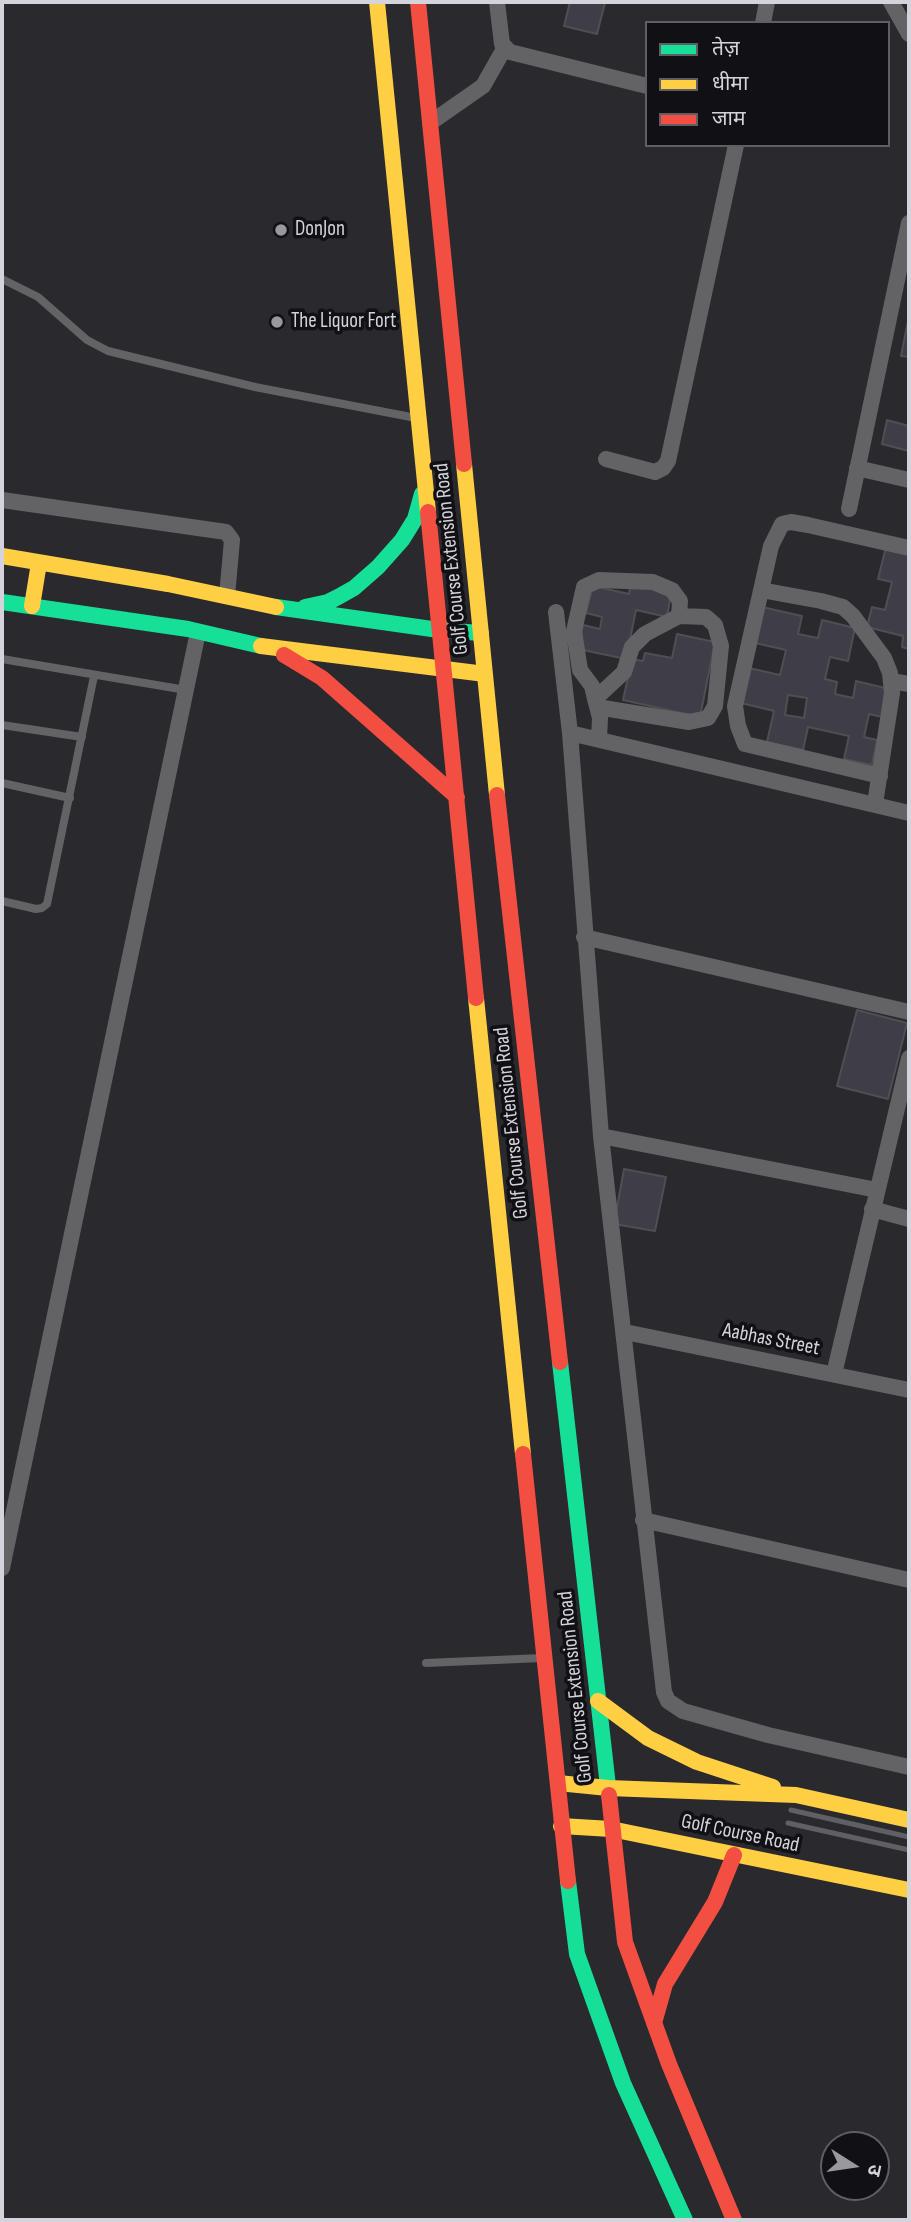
<!DOCTYPE html>
<html>
<head>
<meta charset="utf-8">
<style>
	body { margin:0 }
	#map { position:relative; width:911px; height:2222px; overflow:hidden; background:#29292e; font-family:"Sofia Sans Condensed","Noto Sans Devanagari",sans-serif }
	canvas { display:block }
	.frame { position:absolute; inset:0; border:4px solid #d4d3db; pointer-events:none }
	.legend { position:absolute; left:645px; top:21px; width:245px; height:126px; box-sizing:border-box; background:#101015; border:2px solid #5e5e64; margin:0; padding:9px 12px; list-style:none; font-size:21px; color:#d4d3db }
	.legend li { display:flex; align-items:center; gap:14px; height:35px }
	.legend b { width:35px; border:2px solid #5e5e64 }
	.north { position:absolute; left:820px; top:2131px; width:70px; height:70px; box-sizing:border-box; background:#101015; border:2px solid #5e5e64; border-radius:50%; rotate:102deg; font-size:19px; font-weight:700; line-height:28px; text-align:center; color:#d4d3db }
	.north::after { content:''; display:block; margin:auto; width:24px; height:32px; background:#98989e; clip-path:polygon(50% 0,100% 100%,50% 72%,0 100%) }
</style>
</head>
<body>
<div id="map">
<canvas width="911" height="2222"></canvas>
<div class="frame"></div>
<ul class="legend">
<li><b style="height:9px;background:#16e098"></b>तेज़</li>
<li><b style="height:9px;background:#ffcf43"></b>धीमा</li>
<li><b style="height:9px;background:#f24e42"></b>जाम</li>
</ul>
<div class="north">उ</div>
</div>
<script>
const ctx = document.querySelector('canvas').getContext('2d');
ctx.lineJoin = 'round';
function paint(path, color) {
  ctx.fillStyle = color;
  ctx.fill(path, 'evenodd');
}
function toPath(rows) {
  const path = new Path2D();
  for (const r of rows) {
    path.moveTo(r[0], r[1]);
    for (let i = 2; i < r.length; i += 2) path.lineTo(r[i], r[i + 1]);
  }
  return path;
}
function trace(path, color, width, dash) {
  ctx.strokeStyle = color;
  ctx.lineWidth = width;
  ctx.lineCap = dash ? 'butt' : 'round';
  ctx.setLineDash(dash || []);
  ctx.stroke(path);
}
function label(font, color, halo, rows, align = 'center') {
  ctx.font = font + ' "Sofia Sans Condensed",sans-serif';
  ctx.lineWidth = 7;
  ctx.setLineDash([]);
  ctx.textBaseline = 'middle';
  ctx.strokeStyle = halo;
  ctx.fillStyle = color;
  for (const [text, x, y, turn = 0] of rows) {
    ctx.save();
    ctx.translate(x, y);
    ctx.rotate((+turn || 0) * Math.PI / 180);
    ctx.textAlign = isNaN(turn) ? turn : align;
    if (halo) ctx.strokeText(text, 0, 0);
    ctx.fillText(text, 0, 0);
    ctx.restore();
  }
}
const building = toPath([
	[570,2,605,3,597,34,564,26,570,2],
	[909,316,909,357,901,356,909,316],
	[887,420,909,426,909,451,882,444,887,420],
	[886,547,909,552,909,649,902,647,903,636,867,627,872,607,885,610,892,582,878,579,886,547],
	[631,583,671,593,667,617,636,610,626,659,578,649,583,625,600,629,602,617,586,613,593,586,629,594,631,583],
	[762,607,802,616,798,634,818,638,822,620,855,628,848,661,830,657,825,679,837,682,835,694,853,698,856,681,889,689,882,717,869,714,864,737,877,740,872,765,844,759,849,736,808,727,803,750,767,742,774,711,741,703,749,668,780,675,786,650,755,643,762,607],
	[788,695,807,698,804,718,785,715,788,695],
	[677,634,715,642,700,717,623,700,632,659,643,661,645,653,672,658,677,634],
	[857,1010,907,1023,888,1099,837,1086,857,1010],
	[624,1169,666,1177,655,1231,614,1224,624,1169]
]);
paint(building, '#3f3e48');
trace(building, '#4f4f53', 2);
trace(toPath([
	[2,279,38,297,87,340,108,351,255,387,416,418],
	[2,659,186,690],
	[2,725,82,737],
	[2,783,70,798],
	[2,901,36,909,42,908,47,904,94,676],
	[426,1663,542,1658]
]), '#636365', 8);
trace(toPath([
	[497,2,502,44,510,52,647,86],
	[891,2,909,34],
	[763,23,767,2],
	[430,123,483,86,504,49],
	[606,459,655,472,663,468,668,461,736,145],
	[857,468,909,480],
	[2,500,226,532,232,540,227,596],
	[849,509,909,223],
	[761,590,821,601,843,607,853,616,884,658,890,673,892,693,875,804],
	[556,612,570,733,601,1136,664,1692,668,1701,683,1711,768,1735,909,1767],
	[891,681,909,684],
	[595,699,624,672,632,647,645,634,679,616],
	[597,707,689,722,708,718,715,706,721,646,715,625,706,617,679,616,680,601,672,590,653,582,599,580,584,587,574,631,580,670,592,686,595,699,600,718,599,739],
	[570,733,909,813],
	[880,776,745,744,738,726,735,706,771,546,782,524,791,522,808,525,909,548],
	[584,937,909,1012],
	[601,1136,877,1190],
	[872,1209,909,1219],
	[625,1332,909,1390],
	[834,1374,909,1058],
	[643,1520,909,1580],
	[2,1568,198,632]
]), '#636365', 16);
trace(toPath([
	[2,602,188,629,261,646],
	[276,607,439,630,481,633],
	[305,607,328,602,338,597,354,588,378,567,402,540,415,519,422,494],
	[560,1362,609,1795],
	[568,1881,577,1954,623,2083,685,2220]
]), '#16e098', 16);
trace(toPath([
	[377,2,428,512],
	[464,464,497,795],
	[2,556,168,584,276,607],
	[32,606,39,563],
	[261,646,485,674],
	[476,998,523,1454],
	[598,1701,648,1738,697,1762,773,1787],
	[558,1783,608,1788,796,1795,909,1820],
	[561,1826,611,1829,909,1890]
]), '#ffcf43', 16);
trace(toPath([
	[418,2,464,464],
	[428,512,476,998],
	[284,655,322,678,457,797],
	[497,795,560,1362],
	[523,1454,568,1881],
	[609,1795,625,1942,669,2064,734,2220],
	[654,2023,665,1984,715,1902,734,1855]
]), '#f24e42', 16);
trace(toPath([
	[791,1810,909,1837],
	[788,1823,909,1850]
]), '#606064', 5);
for (const [x, y, r, color] of [
	[281,230,7,"#98989e"],
	[277,322,7,"#98989e"]
]) {
  const dot = new Path2D();
  dot.arc(x, y, r, 0, 2 * Math.PI);
  ctx.fillStyle = color;
  ctx.fill(dot);
  trace(dot, '#101015', 2.5);
}
label('21px', '#d4d3db', '#101015', [
	["DonJon",295,230],
	["The Liquor Fort",291,322]
], 'left');
label('21px', '#d4d3db', '#101015', [
	["Golf Course Extension Road",452,559,-96],
	["Golf Course Extension Road",512,1123,-96],
	["Aabhas Street",771,1340,11],
	["Golf Course Extension Road",576,1687,-96],
	["Golf Course Road",740,1834,12]
]);
</script>
</body>
</html>
